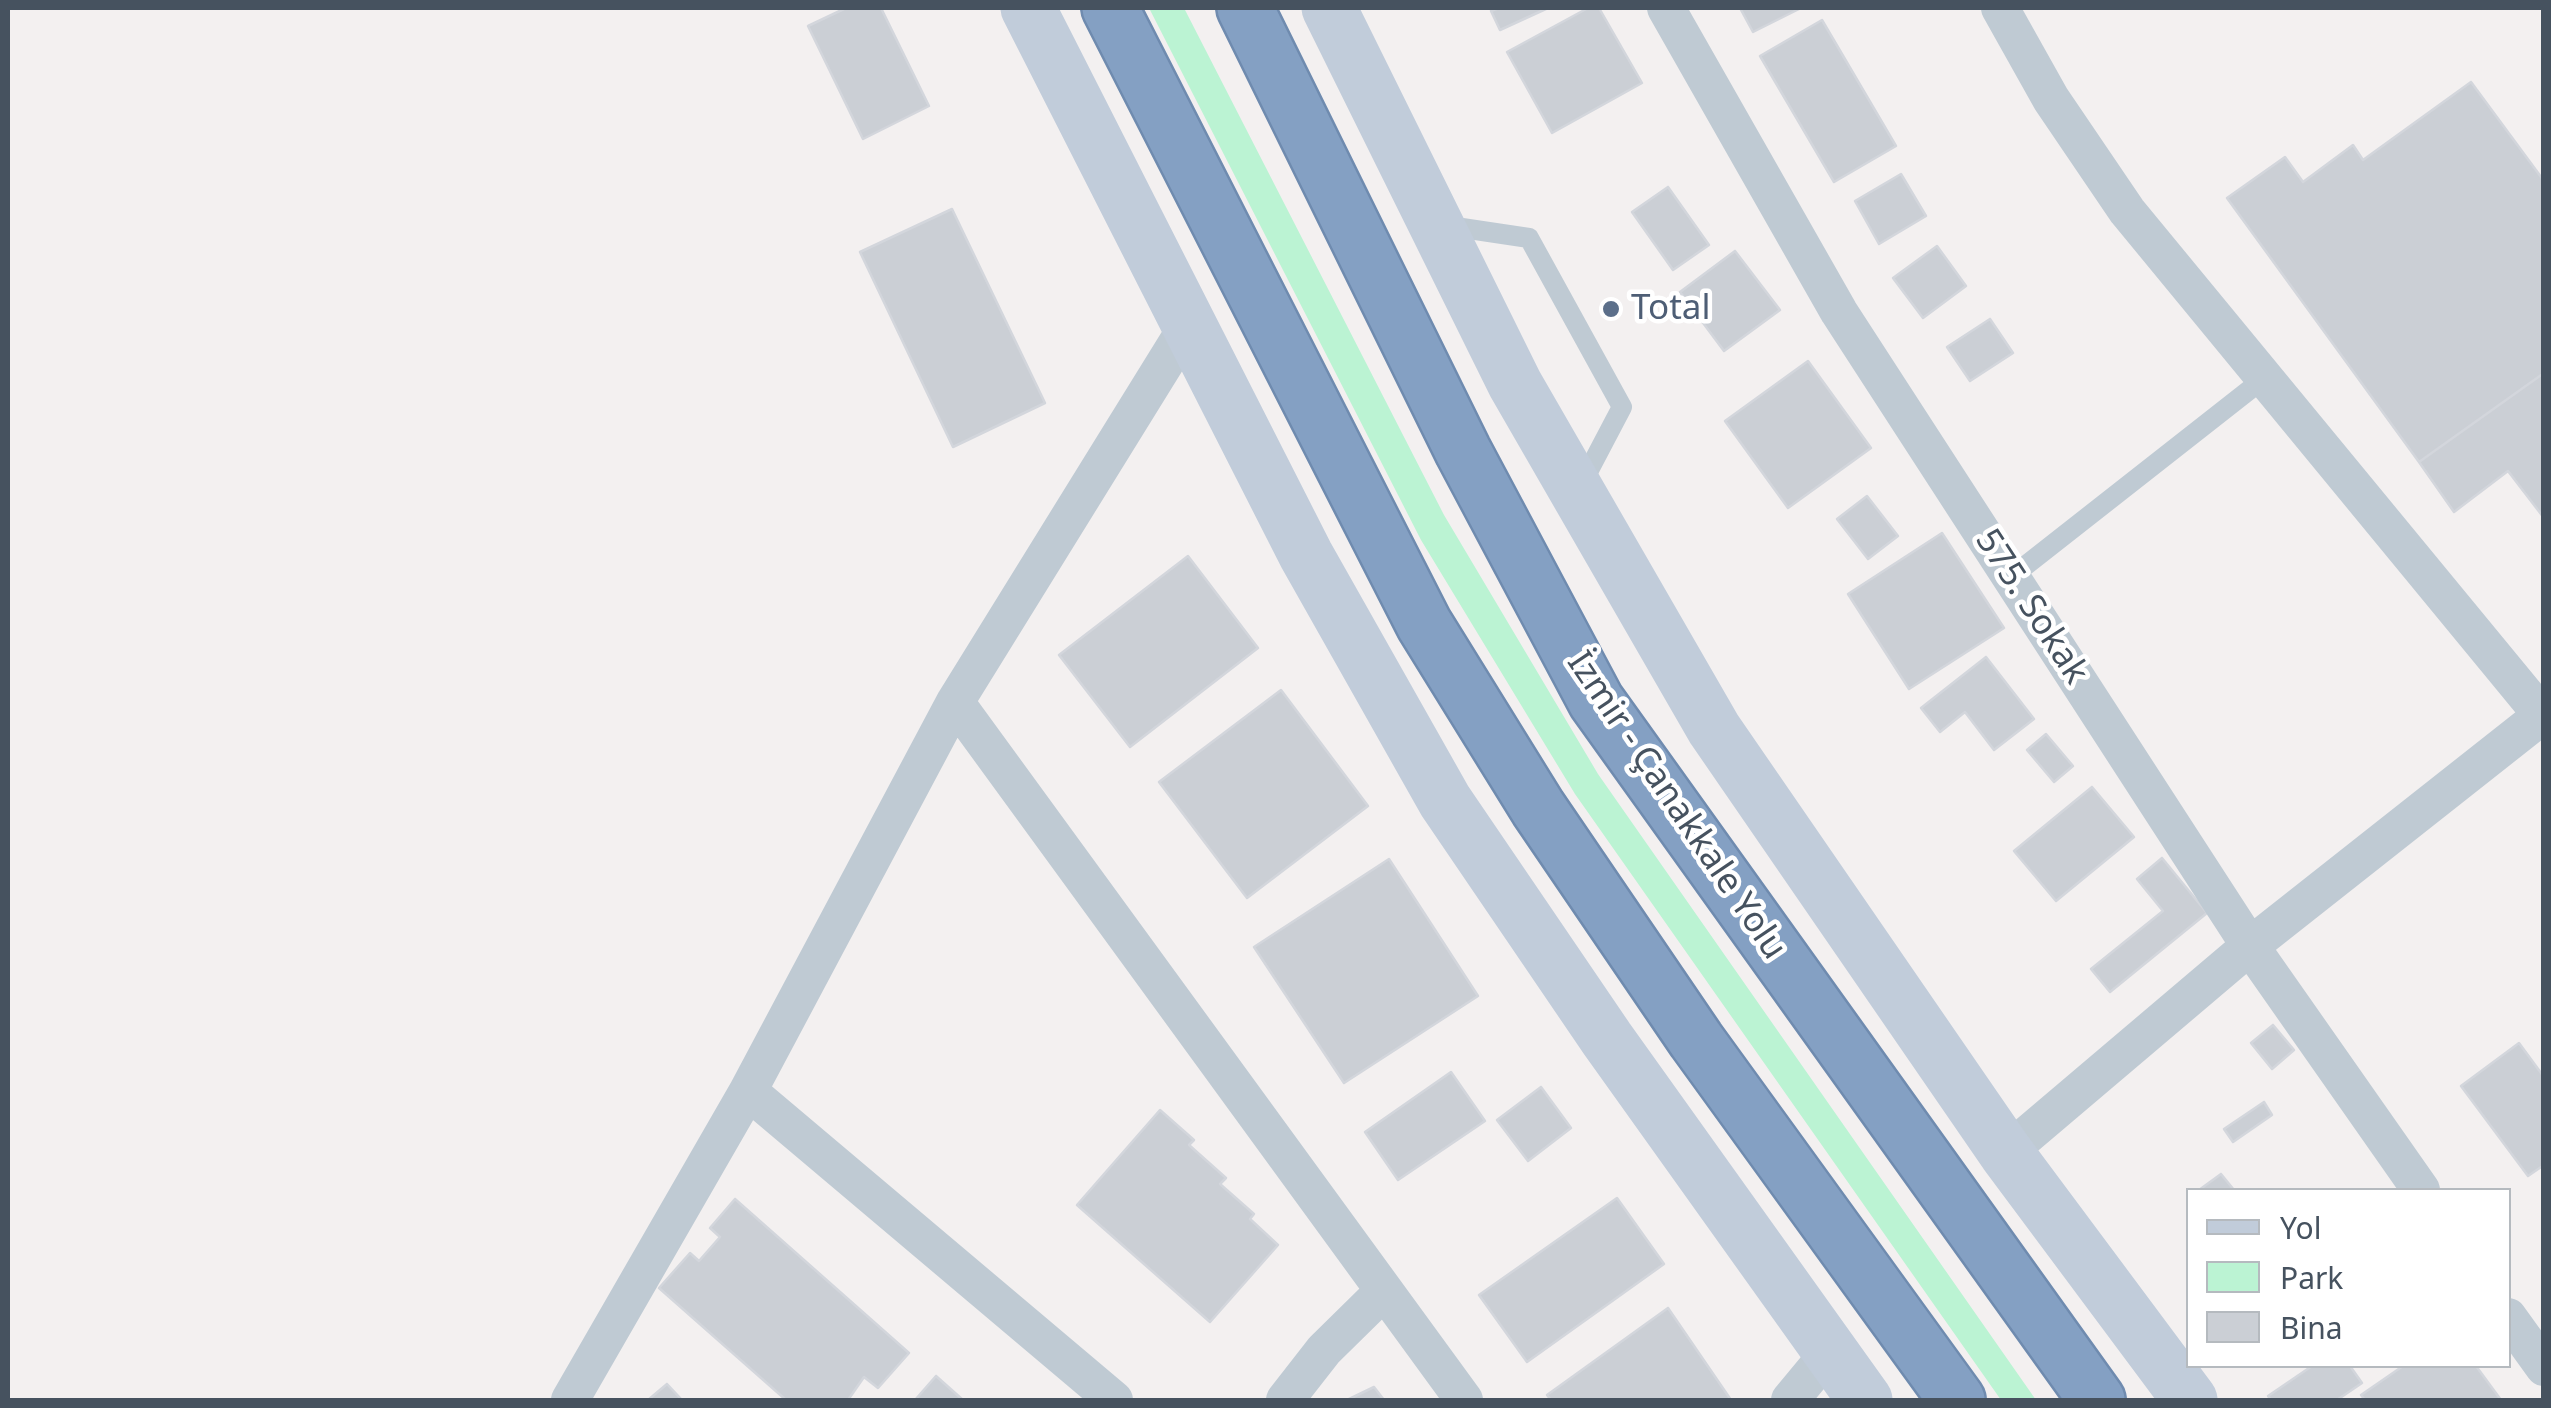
<!DOCTYPE html>
<html>
<head>
<meta charset="utf-8">
<style>
	body { margin:0 }
	#map { position:relative; width:2551px; height:1408px; overflow:hidden; background:#f3f0f0; font-family:"Noto Sans",sans-serif }
	canvas { display:block }
	.frame { position:absolute; inset:0; border:10px solid #46525f; pointer-events:none }
	.legend { position:absolute; left:2186px; top:1188px; width:325px; height:180px; box-sizing:border-box; background:#fff; border:2px solid #b5babf; margin:0; padding:12px 18px; list-style:none; font-size:30px; color:#46525f }
	.legend li { display:flex; align-items:center; gap:20px; height:50px }
	.legend b { width:50px; border:2px solid #b5babf }
</style>
</head>
<body>
<div id="map">
<canvas width="2551" height="1408"></canvas>
<div class="frame"></div>
<ul class="legend">
<li><b style="height:12px;background:#c1ccda"></b>Yol</li>
<li><b style="height:28px;background:#bbf3d3"></b>Park</li>
<li><b style="height:28px;background:#cbcfd5"></b>Bina</li>
</ul>
</div>
<script>
const ctx = document.querySelector('canvas').getContext('2d');
ctx.lineJoin = 'round';
function paint(path, color) {
  ctx.fillStyle = color;
  ctx.fill(path, 'evenodd');
}
function toPath(rows) {
  const path = new Path2D();
  for (const r of rows) {
    path.moveTo(r[0], r[1]);
    for (let i = 2; i < r.length; i += 2) path.lineTo(r[i], r[i + 1]);
  }
  return path;
}
function trace(path, color, width, dash) {
  ctx.strokeStyle = color;
  ctx.lineWidth = width;
  ctx.lineCap = dash ? 'butt' : 'round';
  ctx.setLineDash(dash || []);
  ctx.stroke(path);
}
function label(font, color, halo, rows, align = 'center') {
  ctx.font = font + ' "Noto Sans",sans-serif';
  ctx.lineWidth = 9;
  ctx.setLineDash([]);
  ctx.textBaseline = 'middle';
  ctx.strokeStyle = halo;
  ctx.fillStyle = color;
  for (const [text, x, y, turn = 0] of rows) {
    ctx.save();
    ctx.translate(x, y);
    ctx.rotate((+turn || 0) * Math.PI / 180);
    ctx.textAlign = isNaN(turn) ? turn : align;
    if (halo) ctx.strokeText(text, 0, 0);
    ctx.fillText(text, 0, 0);
    ctx.restore();
  }
}
paint(toPath([
	[1149,8,1184,8,1444,515,1598,774,2036,1400,2001,1400,1575,794,1421,540]
]), '#bbf3d3');
const building = toPath([
	[846,8,881,8,929,106,863,139,808,26,846,8],
	[1499,8,1548,8,1500,30,1491,11,1499,8],
	[1588,8,1599,8,1642,83,1552,133,1507,52,1588,8],
	[1740,8,1801,8,1753,32,1740,8],
	[1822,20,1896,146,1834,182,1760,56,1822,20],
	[2471,82,2544,181,2544,373,2419,462,2227,198,2285,157,2303,182,2353,145,2363,160,2471,82],
	[1901,174,1926,216,1879,244,1855,201,1901,174],
	[1668,187,1709,245,1673,270,1632,212,1668,187],
	[952,209,1045,403,953,447,860,252,952,209],
	[1937,246,1966,286,1923,318,1893,278,1937,246],
	[1735,251,1780,310,1724,351,1680,292,1735,251],
	[1990,319,2013,353,1970,381,1947,347,1990,319],
	[1808,361,1871,448,1788,508,1725,421,1808,361],
	[2544,373,2544,518,2508,471,2454,512,2419,462,2544,373],
	[1867,496,1898,536,1868,559,1837,519,1867,496],
	[1942,533,2004,628,1909,689,1848,594,1942,533],
	[1188,556,1258,648,1130,747,1059,655,1188,556],
	[1986,657,2034,719,1994,750,1965,712,1940,732,1921,708,1986,657],
	[1281,690,1368,806,1247,898,1159,782,1281,690],
	[2046,734,2073,766,2054,782,2027,750,2046,734],
	[2092,787,2134,837,2056,901,2014,851,2092,787],
	[2162,858,2207,913,2110,992,2091,969,2163,911,2137,879,2162,858],
	[1389,859,1478,996,1344,1083,1254,947,1389,859],
	[2273,1025,2294,1050,2272,1069,2251,1043,2273,1025],
	[2519,1043,2544,1077,2544,1165,2528,1176,2461,1086,2519,1043],
	[1451,1072,1485,1121,1398,1180,1365,1132,1451,1072],
	[1541,1087,1571,1128,1528,1161,1497,1120,1541,1087],
	[2264,1102,2272,1115,2233,1142,2224,1129,2264,1102],
	[1160,1110,1194,1140,1189,1145,1226,1178,1220,1184,1254,1214,1250,1219,1278,1245,1210,1322,1077,1205,1160,1110],
	[2221,1174,2234,1190,2199,1190,2221,1174],
	[1617,1198,1664,1264,1527,1362,1479,1295,1617,1198],
	[735,1199,909,1353,878,1388,864,1377,848,1400,786,1400,659,1288,690,1253,699,1261,720,1237,710,1228,735,1199],
	[1668,1308,1731,1400,1551,1400,1547,1395,1668,1308],
	[2312,1366,2350,1366,2362,1383,2337,1400,2271,1400,2268,1396,2312,1366],
	[2403,1366,2476,1366,2501,1400,2365,1400,2361,1395,2403,1366],
	[936,1376,963,1400,915,1400,936,1376],
	[667,1384,682,1400,648,1400,667,1384],
	[1374,1387,1384,1400,1347,1400,1374,1387]
]);
paint(building, '#cbcfd5');
trace(building, '#d3d6dc', 2.5);
const highway = toPath([
	[1110,8,1424,624,1538,808,1696,1040,1957,1400],
	[1245,8,1463,451,1596,701,2097,1400]
]);
trace(highway, '#6f8baf', 60);
trace(toPath([
	[1442,225,1529,238,1622,407,1580,487],
	[2011,577,2262,380]
]), '#bfcad3', 20);
trace(toPath([
	[1666,8,1839,312,2250,946,2421,1190],
	[2000,8,2051,99,2127,211,2542,715],
	[955,702,1464,1400],
	[748,1091,1114,1400],
	[2006,1153,2250,946,2544,714],
	[2508,1317,2544,1367],
	[570,1400,748,1091,955,702,1189,324],
	[1285,1400,1324,1350,1384,1291],
	[1790,1400,1829,1353]
]), '#bfcad3', 38);
trace(toPath([
	[1028,8,1306,555,1445,801,1607,1039,1865,1400],
	[1329,8,1515,384,1714,729,2006,1153,2190,1400]
]), '#c1ccda', 55);
trace(highway, '#84a0c3', 55);
for (const [x, y, r, color] of [
	[1611,309,10,"#5c6f8a"]
]) {
  const dot = new Path2D();
  dot.arc(x, y, r, 0, 2 * Math.PI);
  ctx.fillStyle = color;
  ctx.fill(dot);
  trace(dot, '#fff', 4);
}
label('35px', '#4e5e75', '#fff', [
	["Total",1631,309]
], 'left');
label('35px', '#46525f', '#fff', [
	["575. Sokak",2031,607,57],
	["İzmir - Çanakkale Yolu",1676,806,56]
]);
</script>
</body>
</html>
